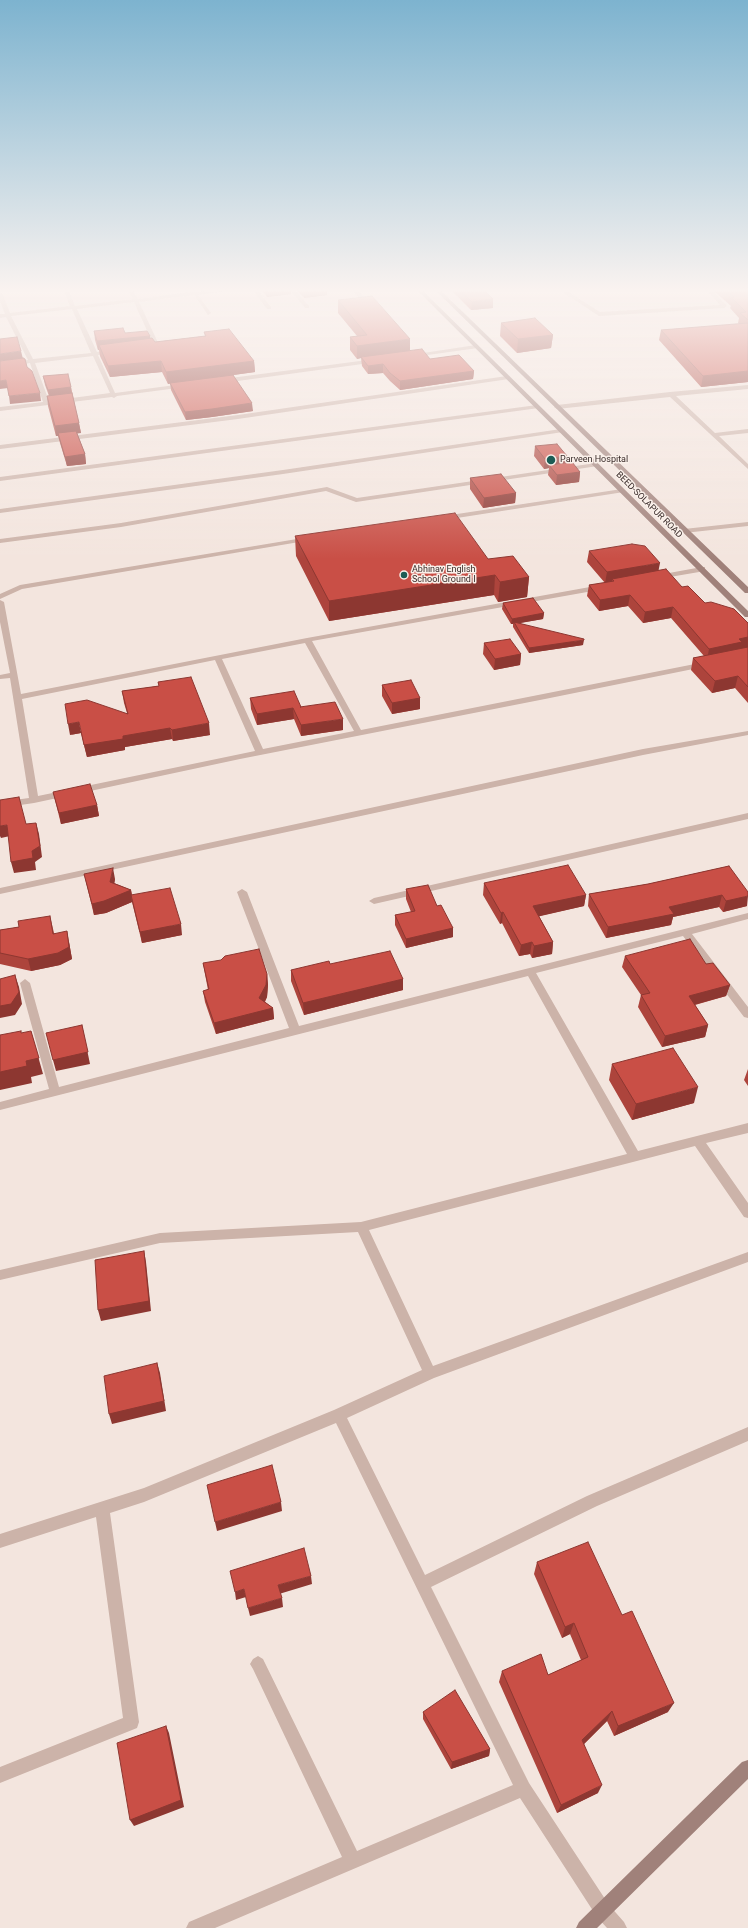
<!DOCTYPE html>
<html>
<head>
<meta charset="utf-8">
<style>
	body { margin:0 }
	canvas { display:block; background:#f3e5de }
</style>
</head>
<body>
<canvas width="748" height="1928"></canvas>
<script>
const ctx = document.querySelector('canvas').getContext('2d');
ctx.lineJoin = 'round';
function toPath(rows) {
  const path = new Path2D();
  for (const r of rows) {
    path.moveTo(r[0], r[1]);
    for (let i = 2; i < r.length; i += 2) path.lineTo(r[i], r[i + 1]);
  }
  return path;
}
function paint(path, color) {
  ctx.fillStyle = color;
  ctx.fill(path, 'evenodd');
}
function trace(path, color, width, dash) {
  ctx.strokeStyle = color;
  ctx.lineWidth = width;
  ctx.lineCap = dash ? 'butt' : 'round';
  ctx.setLineDash(dash || []);
  ctx.stroke(path);
}
function label(font, color, halo, rows, align = 'center') {
  ctx.font = font + ' Roboto,sans-serif';
  ctx.lineWidth = 3;
  ctx.setLineDash([]);
  ctx.textBaseline = 'middle';
  ctx.strokeStyle = halo;
  ctx.fillStyle = color;
  for (const [text, x, y, turn = 0] of rows) {
    ctx.save();
    ctx.translate(x, y);
    ctx.rotate((+turn || 0) * Math.PI / 180);
    ctx.textAlign = isNaN(turn) ? turn : align;
    if (halo) ctx.strokeText(text, 0, 0);
    ctx.fillText(text, 0, 0);
    ctx.restore();
  }
}
paint(toPath([
	[63,289,68,289,75,306,133,299,127,289,132,289,138,299,192,292,190,289,195,289,196,292,237,289,198,295,211,313,208,315,194,295,139,302,160,347,149,350,147,349,147,347,154,346,134,302,77,309,97,352,113,350,116,352,98,355,115,393,183,384,186,386,185,387,117,396,114,398,112,397,0,411,0,407,43,402,30,363,0,367,0,363,28,360,6,317,0,318,0,314,5,314,0,301,0,293,3,295,10,313,70,306,63,289],
	[72,309,91,353,33,359,11,316,72,309],
	[93,356,110,393,49,401,35,363,93,356],
	[252,289,257,289,271,307,271,309,267,309,252,289],
	[289,289,294,289,309,306,309,308,305,308,289,289],
	[351,289,356,289,367,300,367,302,363,302,351,289],
	[558,289,564,289,600,312,720,305,706,289,711,289,727,306,724,308,599,316,558,289],
	[476,345,478,346,478,348,413,357,410,355,476,345],
	[375,359,377,360,377,362,223,383,220,381,223,379,375,359],
	[507,376,510,378,509,379,238,419,0,449,0,445,238,415,507,376],
	[748,385,748,389,676,396,715,433,748,429,748,433,719,436,748,464,748,469,670,397,557,409,554,407,557,405,670,392,748,385],
	[537,405,540,407,539,408,0,481,0,477,537,405],
	[561,429,564,431,563,432,283,474,0,513,0,509,283,470,561,429],
	[596,463,598,464,598,466,356,502,326,491,121,527,0,543,0,539,121,523,327,487,357,498,596,463],
	[622,489,624,490,624,492,444,520,441,518,444,516,622,489],
	[748,522,748,526,684,533,681,531,684,529,748,522],
	[309,537,311,538,311,540,22,589,0,599,0,594,20,585,309,537],
	[702,567,705,567,705,571,658,579,654,577,658,575,702,567],
	[601,585,605,587,604,589,312,641,361,730,705,662,709,664,708,666,545,699,240,759,34,803,0,808,0,802,29,798,10,678,0,679,0,675,10,673,0,622,0,600,4,602,21,694,307,638,601,585],
	[305,643,354,731,263,749,222,659,305,643],
	[215,660,255,751,38,796,22,699,215,660],
	[748,731,748,735,643,755,0,894,0,888,643,749,748,731],
	[748,813,748,819,374,904,369,901,374,898,748,813],
	[242,889,247,892,299,1026,748,913,748,919,692,934,748,1007,748,1018,744,1017,683,936,536,973,638,1151,748,1123,748,1133,706,1143,748,1203,748,1218,744,1217,695,1146,369,1230,433,1366,748,1252,748,1262,434,1378,347,1418,425,1575,587,1496,748,1427,748,1441,597,1506,431,1587,529,1783,609,1905,624,1922,627,1928,607,1928,597,1917,520,1798,215,1928,186,1928,189,1922,342,1857,253,1669,250,1664,253,1659,258,1656,263,1659,357,1851,513,1785,336,1423,144,1502,110,1513,139,1722,137,1728,0,1783,0,1767,123,1718,96,1517,0,1548,0,1534,144,1488,334,1410,422,1370,358,1232,160,1243,0,1280,0,1270,160,1233,361,1222,627,1154,528,976,0,1110,0,1102,49,1089,20,983,25,979,30,983,59,1087,289,1028,237,892,242,889]
]), '#ccb3a9');
paint(toPath([
	[416,289,421,289,748,611,748,617,745,617,416,289],
	[434,289,439,289,748,587,748,593,745,593,434,289],
	[748,1760,748,1779,597,1928,576,1928,579,1922,742,1762,748,1760]
]), '#a0817a');
paint(toPath([
	[261,289,291,289,291,294,267,297],
	[296,289,326,289,327,295,304,298],
	[450,289,483,289,493,299,493,308,471,310],
	[712,289,748,289,748,382,701,387,659,340,661,330,739,324,738,323,739,318,730,308,731,306],
	[338,300,410,351,430,359,474,371,473,379,400,390,390,381,383,373,368,374,362,366,361,358,357,359,350,350,350,337,357,336,338,313],
	[501,323,553,335,551,348,517,353,500,336],
	[94,331,150,336,150,339,155,342,205,336,204,332,254,361,255,372,233,375,253,411,212,417,186,420,171,390,170,383,168,384,162,372,110,377,100,356,99,350,98,350,95,340],
	[43,376,71,387,81,433,77,433,85,454,86,464,67,466,60,443,58,436,56,436,48,406,47,396,49,396,45,385],
	[535,446,567,462,580,472,579,482,556,485,548,475,549,468,544,469,534,456],
	[470,478,516,493,515,503,483,508,470,489],
	[295,536,488,559,529,577,527,597,498,602,494,595,329,621,296,556],
	[589,551,659,570,705,603,748,623,748,703,735,688,712,693,691,670,693,658,704,656,671,618,643,623,628,606,599,611,587,596,589,585,605,583,587,562],
	[503,603,544,613,543,619,519,623,583,645,529,653,513,627,513,624,511,624,502,609],
	[484,643,521,654,520,665,494,670,483,654],
	[158,682,210,735,173,741,172,739,125,747,125,750,87,757,81,733,70,735,127,713,124,703,122,691,159,686],
	[382,685,420,698,420,709,392,714,382,696],
	[250,698,301,707,343,730,301,736,294,719,257,725,251,709],
	[53,792,97,805,99,816,61,824],
	[729,866,747,906,723,912,719,907,673,917,671,925,606,938,588,906,589,894,648,884],
	[84,874,115,879,114,883,131,890,132,895,182,935,142,943,132,902,106,913,94,915],
	[484,883,586,895,584,906,539,916,553,942,552,954,532,958,530,954,519,956,502,923,500,924,483,895],
	[406,889,453,928,453,937,406,948,395,925,395,915,411,912,406,899],
	[50,916,54,933,69,942,72,959,60,965,31,971,0,964,0,930,19,927],
	[625,956,706,964,730,985,726,996,695,1005,708,1025,705,1037,662,1047,638,1007,641,995,622,967],
	[203,963,267,974,268,985,267,997,265,1002,273,1008,274,1019,216,1034,205,1002,203,991,208,990,205,974],
	[291,970,403,979,403,990,304,1015,291,981],
	[612,1064,694,1103,632,1120,609,1080],
	[748,1069,748,1086,744,1080],
	[537,1562,668,1712,614,1736,607,1721,584,1744,598,1793,557,1813,499,1682,502,1671,548,1675,581,1660,570,1634,562,1638,534,1574],
	[423,1712,490,1749,489,1756,451,1769,423,1719]
]), '#ad443c');
paint(toPath([
	[282,289,291,289,291,294,267,297,266,291],
	[326,289,327,295,304,298,304,292],
	[493,299,493,308,471,310,472,302],
	[553,335,551,348,517,353,518,339],
	[150,336,151,345,99,345,99,350,98,350,97,341],
	[410,339,410,352,361,357,361,358,357,359,357,346],
	[21,351,23,359,0,361,0,354],
	[161,361,162,372,110,377,108,366],
	[254,361,255,372,168,384,166,372],
	[383,364,383,373,368,374,368,366],
	[474,371,473,379,400,390,400,381],
	[748,371,748,382,701,387,703,376],
	[6,380,8,388,0,389,0,381],
	[71,387,72,396,50,399,48,390],
	[40,393,41,401,10,404,9,396],
	[252,403,253,411,212,417,186,420,185,412],
	[79,423,81,433,59,436,58,433,58,436,56,436,55,426],
	[85,454,86,464,67,466,65,457],
	[567,456,566,466,549,465,549,468,544,469,545,459],
	[580,472,579,482,556,485,557,475],
	[516,493,515,503,483,508,484,498],
	[660,563,658,573,612,579,612,582,605,583,607,572],
	[495,575,494,595,329,621,329,601],
	[529,577,527,597,498,602,500,582],
	[630,595,628,606,599,611,600,600],
	[673,607,671,618,643,623,645,612],
	[544,613,543,619,515,624,514,622,513,624,511,624,512,619],
	[748,637,748,648,707,660,709,649,739,639],
	[584,640,583,645,529,653,529,648],
	[521,654,520,665,494,670,495,659],
	[738,676,735,688,712,693,715,681],
	[420,698,420,709,392,714,392,703],
	[293,708,294,719,257,725,257,714],
	[343,719,343,730,301,736,301,725],
	[79,722,81,733,70,735,68,724],
	[209,723,210,735,173,741,172,730],
	[170,728,172,739,125,747,125,750,87,757,84,745,123,736],
	[97,805,99,816,61,824,59,813],
	[36,823,39,834,42,857,35,862,36,870,14,873,11,862,32,851],
	[7,825,10,836,1,838,0,836,0,826],
	[113,868,115,879,113,893,110,882],
	[131,890,133,902,131,895,132,902,106,913,94,915,92,904],
	[586,895,584,906,532,918,533,906],
	[722,895,719,907,673,917,671,925,606,938,608,927,669,907],
	[748,896,747,906,723,912,726,901],
	[503,912,502,923,500,924,501,913],
	[181,924,182,935,142,943,140,932],
	[453,928,453,937,406,948,406,939],
	[67,931,69,942,72,959,60,965,31,971,28,959],
	[532,942,530,954,519,956,521,945],
	[553,942,552,954,532,958,534,946],
	[267,974,268,985,267,997,260,1010,259,998],
	[15,975,19,987,22,1004,15,1015,0,1018,0,1006],
	[403,979,403,990,304,1015,303,1003],
	[730,985,726,996,686,1007,689,996],
	[273,1008,274,1019,216,1034,214,1023],
	[82,1025,90,1064,56,1071,53,1060],
	[708,1025,705,1037,662,1047,665,1036],
	[31,1031,43,1074,31,1077,32,1083,0,1090,0,1072,26,1061],
	[698,1087,694,1103,632,1120,636,1104],
	[144,1251,146,1262,151,1311,101,1321,98,1310],
	[157,1363,160,1373,166,1411,112,1424,109,1414],
	[281,1502,282,1511,217,1531,215,1522],
	[311,1576,312,1584,279,1594,278,1585],
	[244,1589,246,1597,236,1600,235,1592],
	[282,1598,283,1607,250,1616,248,1608],
	[574,1623,570,1634,562,1638,565,1627],
	[674,1703,668,1712,614,1736,618,1726],
	[612,1711,607,1721,578,1750,582,1740],
	[166,1726,169,1733,184,1807,134,1826,130,1820],
	[490,1749,489,1756,451,1769,452,1762],
	[602,1785,598,1793,557,1813,561,1805]
]), '#8d3731');
const building = toPath([
	[265,289,282,289,266,291,265,289],
	[301,289,326,289,304,292,301,289],
	[459,289,483,289,493,299,472,302,459,289],
	[725,289,748,289,748,320,740,313,746,312,732,298,734,297,725,289],
	[372,296,410,339,357,346,350,337,367,335,338,300,372,296],
	[535,318,553,335,518,339,501,323,535,318],
	[748,323,748,371,703,376,661,330,748,323],
	[123,328,125,333,147,331,150,336,97,341,94,331,123,328],
	[229,329,254,361,166,372,161,361,108,366,99,345,152,338,155,342,206,336,204,332,229,329],
	[17,337,21,351,0,354,0,339,17,337],
	[422,349,430,359,459,355,474,371,400,381,390,373,383,364,368,366,361,357,422,349],
	[23,358,25,359,27,367,32,371,40,393,9,396,6,380,0,381,0,361,23,358],
	[68,374,71,387,48,390,43,376,68,374],
	[233,375,252,403,212,409,185,412,170,383,233,375],
	[72,393,79,423,55,426,47,396,72,393],
	[76,431,85,454,65,457,58,433,76,431],
	[557,444,567,456,545,459,535,446,557,444],
	[572,462,580,472,557,475,549,465,572,462],
	[501,474,516,493,484,498,470,478,501,474],
	[455,513,488,559,513,556,529,577,500,582,495,575,329,601,295,536,455,513],
	[632,544,645,546,660,563,607,572,589,551,632,544],
	[666,569,682,587,688,586,705,603,711,602,734,609,748,623,748,637,739,639,742,642,709,649,673,607,645,612,630,595,600,600,589,585,614,581,612,579,666,569],
	[533,598,544,613,512,619,503,603,533,598],
	[514,622,584,639,584,640,529,648,514,622],
	[510,639,521,654,495,659,484,643,510,639],
	[748,647,748,687,738,676,715,681,693,658,748,647],
	[191,677,209,723,172,730,170,728,123,736,123,739,84,745,79,722,68,724,65,704,87,700,128,714,122,691,159,686,158,682,191,677],
	[411,680,420,698,392,703,382,685,411,680],
	[294,691,301,707,300,707,335,702,343,719,301,725,293,708,257,714,250,698,294,691],
	[90,784,97,805,59,813,53,792,90,784],
	[19,797,26,824,36,823,40,846,32,851,33,858,11,862,7,825,0,826,0,800,19,797],
	[568,865,586,895,533,906,553,942,534,946,532,942,521,945,503,912,501,913,484,883,568,865],
	[729,866,748,892,748,896,726,901,722,895,669,907,674,914,608,927,589,894,648,884,729,866],
	[113,868,110,882,131,890,104,901,92,904,84,874,113,868],
	[428,885,437,906,441,905,453,928,406,939,395,915,415,911,406,889,428,885],
	[170,888,181,924,140,932,131,895,170,888],
	[50,916,53,934,67,931,69,947,58,953,28,959,0,953,0,930,19,927,18,921,50,916],
	[690,939,706,964,713,963,730,985,689,996,708,1025,665,1036,641,995,650,993,625,956,690,939],
	[259,949,267,974,266,985,259,998,273,1008,214,1023,203,991,209,989,203,963,221,960,225,956,259,949],
	[390,951,403,979,303,1003,291,970,329,961,330,964,390,951],
	[15,975,19,992,11,1004,0,1006,0,979,15,975],
	[82,1025,88,1052,53,1060,46,1033,82,1025],
	[21,1031,21,1033,31,1031,39,1058,26,1061,27,1066,0,1072,0,1035,21,1031],
	[673,1048,698,1087,636,1104,612,1064,673,1048],
	[144,1251,149,1301,98,1310,95,1260,144,1251],
	[157,1363,164,1401,109,1414,104,1376,157,1363],
	[272,1465,281,1502,215,1522,207,1485,272,1465],
	[588,1542,622,1615,632,1611,674,1703,618,1726,612,1711,582,1740,602,1785,561,1805,502,1671,541,1654,548,1675,588,1657,574,1623,565,1627,537,1562,588,1542],
	[304,1548,311,1576,278,1585,282,1598,248,1608,244,1589,235,1592,230,1571,304,1548],
	[455,1690,490,1749,452,1762,423,1712,455,1690],
	[166,1726,181,1800,130,1820,117,1743,166,1726]
]);
paint(building, '#c94f46');
trace(building, '#8d3731', 1);
const sky = ctx.createLinearGradient(0, 0, 0, 559);
sky.addColorStop(0, '#7db3cf');
sky.addColorStop(0.52, '#faf3f0');
sky.addColorStop(1, '#faf3f000');
ctx.fillStyle = sky;
ctx.fillRect(0, 0, 748, 559);
for (const [x, y, r, color] of [
	[551,460,5,"#1d5c55"],
	[404,575,4,"#1d5c55"]
]) {
  const dot = new Path2D();
  dot.arc(x, y, r, 0, 2 * Math.PI);
  ctx.fillStyle = color;
  ctx.fill(dot);
  trace(dot, '#faf0ea', 1.5);
}
label('9px', '#392b29', '#faf0ea', [
	["Parveen Hospital",560,460],
	["Abhinav English",412,570],
	["School Ground I",412,580]
], 'left');
label('9px', '#392b29', '#faf0ea', [
	["BEED-SOLAPUR ROAD",649,505,45]
]);
</script>
</body>
</html>
